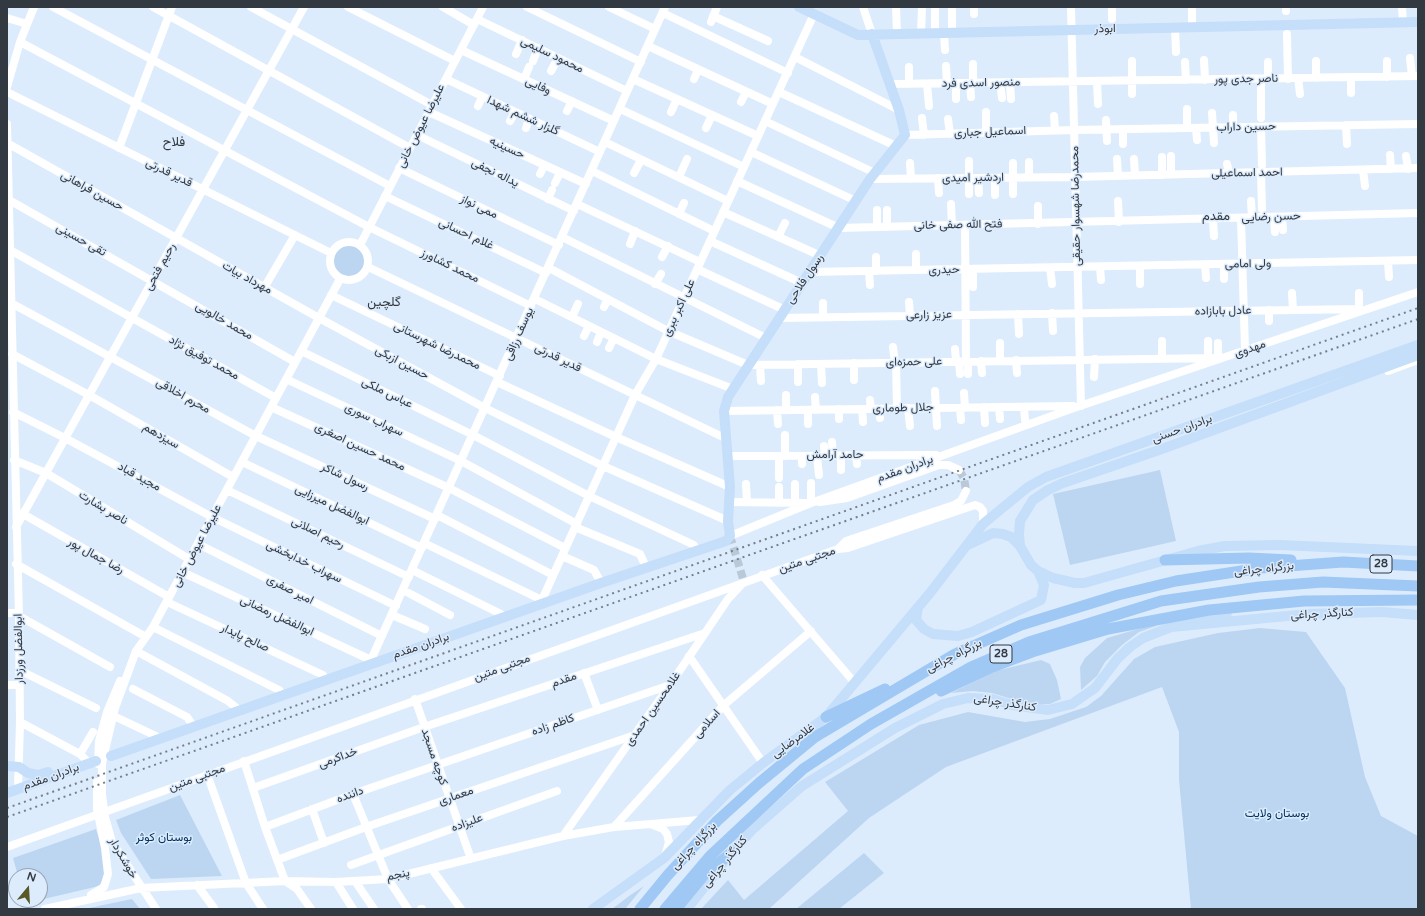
<!DOCTYPE html>
<html>
<head>
<meta charset="utf-8">
<style>
	body { margin:0 }
	#map { position:relative; width:1425px; height:916px; overflow:hidden; background:#dcecfd; font-family:"Varela Round",sans-serif }
	canvas { display:block }
	.frame { position:absolute; inset:0; border:8px solid #333940; pointer-events:none }
	.north { position:absolute; left:8px; top:868px; width:40px; height:40px; box-sizing:border-box; background:#dcecfd; border:1px solid #98a4b1; border-radius:50%; rotate:18deg; font-size:11px; font-weight:700; line-height:16px; text-align:center; color:#333940 }
	.north::after { content:''; display:block; margin:auto; width:14px; height:18px; background:#595926; clip-path:polygon(50% 0,100% 100%,50% 72%,0 100%) }
</style>
</head>
<body>
<div id="map">
<canvas width="1425" height="916"></canvas>
<div class="frame"></div>
<div class="north">N</div>
</div>
<script>
const ctx = document.querySelector('canvas').getContext('2d');
ctx.lineJoin = 'round';
function paint(path, color) {
  ctx.fillStyle = color;
  ctx.fill(path, 'evenodd');
}
function toPath(rows) {
  const path = new Path2D();
  for (const r of rows) {
    if (r.length === 3) {
      path.moveTo(r[0] + r[2], r[1]);
      path.arc(r[0], r[1], r[2], 0, 2 * Math.PI);
      continue;
    }
    path.moveTo(r[0], r[1]);
    for (let i = 2; i < r.length; i += 2) path.lineTo(r[i], r[i + 1]);
  }
  return path;
}
function trace(path, color, width, dash) {
  ctx.strokeStyle = color;
  ctx.lineWidth = width;
  ctx.lineCap = dash ? 'butt' : 'round';
  ctx.setLineDash(dash || []);
  ctx.stroke(path);
}
function label(font, color, halo, rows, align = 'center') {
  ctx.font = font + ' "Varela Round",Vazirmatn,sans-serif';
  ctx.lineWidth = 3;
  ctx.setLineDash([]);
  ctx.textBaseline = 'middle';
  ctx.strokeStyle = halo;
  ctx.fillStyle = color;
  for (const [text, x, y, turn = 0] of rows) {
    ctx.save();
    ctx.translate(x, y);
    ctx.rotate((+turn || 0) * Math.PI / 180);
    ctx.textAlign = isNaN(turn) ? turn : align;
    if (halo) ctx.strokeText(text, 0, 0);
    ctx.fillText(text, 0, 0);
    ctx.restore();
  }
}
paint(toPath([
	[349,261,16],
	[1160,470,1176,541,1070,565,1053,494],
	[1155,624,1156,626,1139,632,1122,645,1105,662,1097,676,1081,690,1080,667,1085,658,1107,638],
	[1260,628,1306,632,1345,688,1365,777,1381,816,1418,836,1418,909,1191,909,1179,780,1179,732,1162,687,946,767,869,818,769,909,701,909,728,880,744,900,848,811,825,782,919,725,968,712,1025,722,1050,719,1086,707,1101,696,1134,659,1155,647,1218,633],
	[1041,660,1050,664,1057,680,1061,699,1050,704,1037,704,1022,702,992,693,973,691,951,693,995,671],
	[180,795,222,876,151,879,121,833,116,820],
	[96,829,105,859,105,876,99,886,27,903,26,900,40,900,40,876,18,876,13,858],
	[864,853,884,873,839,909,796,909],
	[644,886,625,909,612,909,629,896],
	[132,899,140,909,84,909]
]), '#bcd6f2');
trace(toPath([
	[959,470,964,478,966,491],
	[730,536,744,582]
]), '#bac8d7', 8, [8, 4]);
trace(toPath([
	[53,7,390,186],
	[153,7,410,148],
	[251,7,432,105],
	[348,7,455,61],
	[443,7,474,25],
	[527,7,641,62],
	[609,7,655,29],
	[863,7,872,34],
	[896,7,897,34],
	[935,7,935,33],
	[974,7,974,14],
	[1071,7,1081,406],
	[1112,7,1112,19],
	[1192,7,1192,27],
	[1286,7,1286,11],
	[1402,7,1403,22],
	[663,13,788,73],
	[713,16,768,41],
	[7,18,27,24],
	[477,19,627,91],
	[711,22,717,7],
	[1175,27,1176,52],
	[921,33,922,8],
	[944,33,945,50],
	[952,33,952,7],
	[1287,34,1288,79],
	[20,42,369,227,531,306],
	[648,46,773,104],
	[461,50,614,121],
	[516,54,522,40],
	[795,57,899,110],
	[1410,58,1412,76],
	[1204,60,1205,80],
	[533,61,538,48],
	[1316,61,1316,78],
	[1387,61,1387,77],
	[1185,62,1186,80],
	[1268,62,1268,79],
	[973,64,973,83],
	[946,66,947,84],
	[909,67,909,84],
	[551,71,558,58],
	[1298,78,1300,94],
	[446,79,600,152],
	[524,79,529,67],
	[633,79,758,136],
	[694,79,698,70],
	[1097,82,1098,104],
	[970,83,971,97],
	[1000,83,1002,98],
	[1010,83,1011,99],
	[889,84,1418,76],
	[927,84,929,106],
	[956,84,956,99],
	[7,87,20,42,34,7],
	[7,92,331,253],
	[779,92,896,146],
	[1351,93,1351,77],
	[1132,94,1132,61],
	[741,102,746,92],
	[478,106,482,97],
	[620,109,744,167],
	[1187,109,1187,128],
	[567,111,572,101],
	[429,112,586,184],
	[671,112,677,99],
	[986,112,986,133],
	[1212,113,1214,143],
	[1054,116,1055,130],
	[922,118,924,135],
	[1261,118,1261,79],
	[948,119,950,134],
	[1106,120,1107,141],
	[510,121,515,112],
	[765,121,875,173],
	[7,124,19,616,20,722,18,789],
	[1346,125,1347,144],
	[1233,127,1233,115],
	[1261,127,1262,165],
	[526,128,529,119],
	[706,128,712,115],
	[1196,128,1197,140],
	[1123,129,1123,144],
	[417,135,574,211],
	[905,135,1074,130,1418,124],
	[605,142,728,201],
	[7,143,319,318,485,408,603,466,728,521],
	[119,148,172,7],
	[751,152,856,201],
	[1390,155,1391,169],
	[1171,156,1171,174],
	[1406,156,1408,169],
	[1162,157,1162,175],
	[1117,159,1118,176],
	[1134,159,1135,175],
	[969,161,969,194],
	[910,163,911,179],
	[1013,163,1013,194],
	[1227,164,1229,173],
	[399,168,559,245],
	[1363,170,1365,186],
	[592,171,714,231],
	[1261,172,1262,209],
	[634,173,641,160],
	[540,174,544,166],
	[679,177,687,159],
	[1029,177,1029,162],
	[938,178,939,193],
	[978,178,979,193],
	[995,178,995,195],
	[870,179,1075,177,1418,168],
	[737,181,839,228,1418,213],
	[555,183,560,173],
	[385,196,546,273],
	[548,199,552,190],
	[9,200,295,362],
	[1118,201,1119,222],
	[1251,201,1252,218],
	[577,204,700,262],
	[951,204,952,225],
	[1038,206,1038,224],
	[723,212,821,256],
	[679,214,684,203],
	[1274,217,1275,232],
	[1282,217,1283,230],
	[1241,218,1245,350],
	[1213,219,1214,236],
	[965,225,966,361],
	[877,227,877,210],
	[887,227,887,210],
	[562,237,766,338],
	[778,237,785,223],
	[710,241,802,283],
	[349,261,19],
	[630,244,635,231],
	[360,245,483,7],
	[10,250,276,398],
	[662,257,668,246],
	[876,257,876,271],
	[1388,261,1389,277],
	[1205,265,1206,278],
	[1224,265,1224,279],
	[368,267,727,439],
	[1100,267,1101,280],
	[1140,267,1140,284],
	[549,268,668,331,748,365,1216,358],
	[1050,268,1052,284],
	[697,269,785,310],
	[916,270,916,254],
	[869,271,870,285],
	[811,272,1418,260],
	[655,284,661,274],
	[973,287,973,269],
	[264,288,295,235],
	[1292,293,1293,310],
	[1359,293,1359,309],
	[331,295,500,376],
	[535,299,656,359,733,389],
	[909,302,910,316],
	[11,303,256,436,435,519],
	[604,307,608,299],
	[1269,310,1269,321],
	[1052,313,1053,331],
	[1018,314,1019,334],
	[572,317,578,304],
	[823,317,823,303],
	[780,318,1359,309],
	[584,336,589,326],
	[1162,341,1162,358],
	[1208,341,1208,358],
	[597,342,601,332],
	[1000,343,1000,361],
	[1218,343,1218,358],
	[893,347,895,363],
	[609,348,614,338],
	[955,349,956,361],
	[301,351,473,435,589,496,694,545,696,551],
	[12,354,89,395,233,477],
	[1016,360,1017,373],
	[959,361,960,374],
	[968,361,968,374],
	[981,361,982,373],
	[896,362,897,409],
	[854,363,854,380],
	[798,364,798,382],
	[821,364,822,383],
	[760,365,761,381],
	[1388,371,1418,360],
	[1094,377,1095,359],
	[286,379,461,461,577,524],
	[497,382,616,437,730,487],
	[935,391,937,426],
	[964,393,965,408],
	[815,397,816,410],
	[870,400,871,409],
	[271,407,449,488,565,548],
	[984,407,985,423],
	[999,407,1000,419],
	[1024,407,1025,420],
	[908,408,910,426],
	[960,408,961,420],
	[839,409,839,419],
	[862,409,863,422],
	[879,409,880,418],
	[777,410,778,424],
	[786,410,786,395],
	[808,410,808,424],
	[724,411,1073,406],
	[13,412,65,438,212,517,396,606],
	[785,435,785,456],
	[832,442,833,456],
	[824,446,825,456],
	[856,455,857,464],
	[728,456,936,455],
	[779,456,779,478],
	[802,456,802,464],
	[817,456,819,475],
	[841,456,841,470],
	[14,460,46,473,189,559],
	[242,462,422,548],
	[811,483,811,503],
	[746,484,747,502],
	[779,487,779,503],
	[227,490,409,577],
	[729,502,807,503],
	[820,502,847,498,939,465,948,465,959,470],
	[795,503,795,484],
	[23,514,169,597],
	[437,515,553,575],
	[16,527,304,7],
	[575,527,640,554,646,567],
	[730,536,811,503,1071,409,1418,292],
	[424,543,542,600],
	[198,544,382,636],
	[838,549,846,541,954,505,961,501,966,491],
	[562,556,594,570,601,583],
	[16,564,146,637],
	[412,570,501,614,503,617],
	[182,572,371,660],
	[762,575,854,682],
	[403,590,450,615],
	[542,600,635,395,656,359,814,14],
	[167,602,323,675,325,679],
	[7,613,18,613],
	[392,615,425,629],
	[19,616,110,667],
	[153,627,279,690,282,694],
	[136,651,228,701,239,710],
	[689,656,763,763],
	[371,660,665,7],
	[19,670,96,708],
	[584,673,598,710],
	[7,685,19,685],
	[133,689,187,717,194,727],
	[415,699,471,859],
	[118,718,156,736,158,740],
	[20,722,80,754,89,763],
	[80,754,93,732],
	[244,761,265,827,285,881,297,889,311,909],
	[98,764,99,741,107,712,120,681],
	[207,774,246,883,263,909],
	[253,788,424,727,705,633],
	[353,794,388,879,408,909],
	[312,809,324,843],
	[265,827,353,794,670,685],
	[614,827,724,705,811,631],
	[563,836,670,685,728,599,742,584],
	[7,847,838,549,848,548,975,505,980,507,983,511,983,524],
	[665,856,669,842,667,834,663,829,651,824,699,820],
	[277,860,366,827,635,735],
	[351,865,557,791],
	[431,868,461,909],
	[355,881,374,909],
	[336,882,353,909],
	[197,885,214,908],
	[91,895,104,887,108,874,105,848,97,809,97,782],
	[45,909,141,888,285,881,336,882,388,879,563,836,614,827,651,824],
	[156,909,112,842,105,817,102,795,102,763,115,708,136,651,153,627,340,279],
	[421,909,422,909]
]), '#fff', 8);
trace(toPath([
	[799,7,858,35,1418,22],
	[1418,355,1159,450,1063,483,1048,490,1033,500,1020,521,1019,534,1020,546,1031,565,1038,571,1053,578,1075,583,1084,583,1198,551,1225,546,1279,545,1418,551],
	[730,536,728,521,730,487,724,411,728,397,870,179,905,135,899,110,872,34],
	[970,544,993,533,1003,534,1011,537,1020,546],
	[918,607,916,620,924,629,933,634,958,636,972,632,1041,600,1044,585,1038,571],
	[1186,622,1197,618,1227,613],
	[111,756,601,583,726,541,730,536],
	[7,766,19,767,28,773,38,775,48,772],
	[7,793,96,761],
	[593,909,664,858,730,790,763,763,826,717,930,593,983,524,1028,487,1046,477,1418,345],
	[687,909,732,852,753,829,802,786,895,728,943,704,968,698,992,699,1012,705,1048,710,1072,704,1095,688,1118,658,1130,647,1143,638,1171,627,1308,614,1382,612,1418,615]
]), '#c5def9', 10);
trace(toPath([
	[1165,560,1249,558,1291,560],
	[941,691,992,667,1032,652,1108,629,1209,610,1304,601,1418,600],
	[826,717,885,689],
	[640,909,667,876,717,821,759,783,815,737,955,654,1021,625,1118,595,1176,581,1261,568,1343,562,1418,566],
	[665,909,710,856,803,769,871,724,971,667,1029,642,1161,601,1259,587,1323,582,1418,586],
	[676,909,704,875,732,852]
]), '#9fc8f5', 11);
trace(toPath([
	[7,808,1418,308],
	[7,817,1418,319]
]), '#76808b', 2, [2, 4]);
for (const [x, y, w] of [
	[1381,564,22],
	[1001,654,22]
]) {
  const box = new Path2D();
  box.roundRect(x - w / 2, y - 9, w, 18, 3);
  ctx.fillStyle = '#dcecfd';
  ctx.fill(box);
  trace(box, '#333940', 1);
}
label('bold 11px', '#333940', null, [
	["28",1381,564],
	["28",1001,654]
]);
label('12px', '#333940', '#dcecfd', [
	["ابوذر",1105,29,-1],
	["محمود سلیمی",552,55,26],
	["ناصر جدی پور",1246,79,-1],
	["منصور اسدی فرد",981,83,-1],
	["وفایی",538,86,25],
	["گلزار ششم شهدا",523,116,25],
	["علیرضا عیوض خانی",421,126,-63],
	["حسین داراب",1246,127,-1],
	["اسماعیل جباری",990,132,-2],
	["حسینیه",507,148,25],
	["قدیر قدرتی",169,173,26],
	["یداله نجفی",495,173,26],
	["احمد اسماعیلی",1247,173,-1],
	["اردشیر امیدی",973,178,-1],
	["حسین فراهانی",92,191,29],
	["محمدرضا شهسوار حقیقی",1076,206,-91],
	["ممی نواز",479,207,26],
	["حسن رضایی",1271,217,-2],
	["فتح الله صفی خانی",958,225,-1],
	["غلام احسانی",466,234,25],
	["تقی حسینی",81,240,29],
	["ولی امامی",1248,264,-1],
	["محمد کشاورز",450,266,26],
	["رحیم فتحی",160,267,-61],
	["حیدری",944,270,-1],
	["مهرداد بیات",247,278,29],
	["رسول فلاحی",805,279,-56],
	["علی اکبر ببری",679,308,-65],
	["عادل بابازاده",1223,311,-1],
	["عزیز زارعی",929,315,-1],
	["محمد خالویی",224,321,30],
	["یوسف رزاقی",519,334,-66],
	["محمدرضا شهرستانی",437,346,26],
	["مهدوی",1250,349,-19],
	["محمد توفیق ‌نژاد",204,358,29],
	["قدیر قدرتی",558,358,26],
	["علی حمزه‌ای",914,362,-1],
	["حسین ازبکی",402,363,28],
	["عباس ملکی",387,393,26],
	["محرم اخلاقی",183,396,29],
	["جلال طوماری",903,408,-1],
	["سهراب سوری",374,420,25],
	["برادران حسنی",1182,429,-20],
	["سیزدهم",161,436,30],
	["محمد حسین اصغری",360,447,25],
	["حامد آرامش",835,455],
	["برادران مقدم",905,469,-20],
	["مجید قباد",139,477,29],
	["رسول شاکر",345,477,25],
	["ابوالفضل میرزایی",332,505,25],
	["ناصر بشارت",103,508,31],
	["رحیم اصلانی",318,533,26],
	["علیرضا عیوض خانی",197,546,-62],
	["رضا جمال پور",96,556,29],
	["مجتبی متین",807,560,-19],
	["سهراب خدابخشی",304,562,26],
	["بزرگراه چراغی",1264,569,-6],
	["امیر صفری",290,590,27],
	["کنارگذر چراغی",1322,614,-3],
	["ابوالفضل رمضانی",277,616,25],
	["صالح پایدار",245,638,25],
	["برادران مقدم",421,646,-19],
	["ابوالفضل ورزدار",19,649,-91],
	["بزرگراه چراغی",954,656,-27],
	["مجتبی متین",502,668,-20],
	["مقدم",564,680,-19],
	["کنارگذر چراغی",1005,703,9],
	["غلامحسین احمدی",653,709,-55],
	["اسلامی",707,724,-48],
	["کاظم زاده",553,725,-19],
	["غلامرضایی",793,741,-36],
	["کوچه مسجد",434,757,71],
	["خداکرمی",338,758,-20],
	["برادران مقدم",51,777,-20],
	["مجتبی متین",197,778,-20],
	["داننده",350,795,-20],
	["معماری",456,796,-19],
	["علیزاده",467,823,-20],
	["بزرگراه چراغی",694,846,-47],
	["خوشکردار",123,858,60],
	["کنارگذر چراغی",725,862,-50],
	["پنجم",398,875,-12]
]);
label('12px', '#003360', '#dcecfd', [
	["بوستان ولایت",1277,814],
	["بوستان کوثر",164,838]
]);
label('13px', '#333940', '#dcecfd', [
	["فلاح",174,143],
	["مقدم",1216,217],
	["گلچین",384,303]
]);
</script>
</body>
</html>
